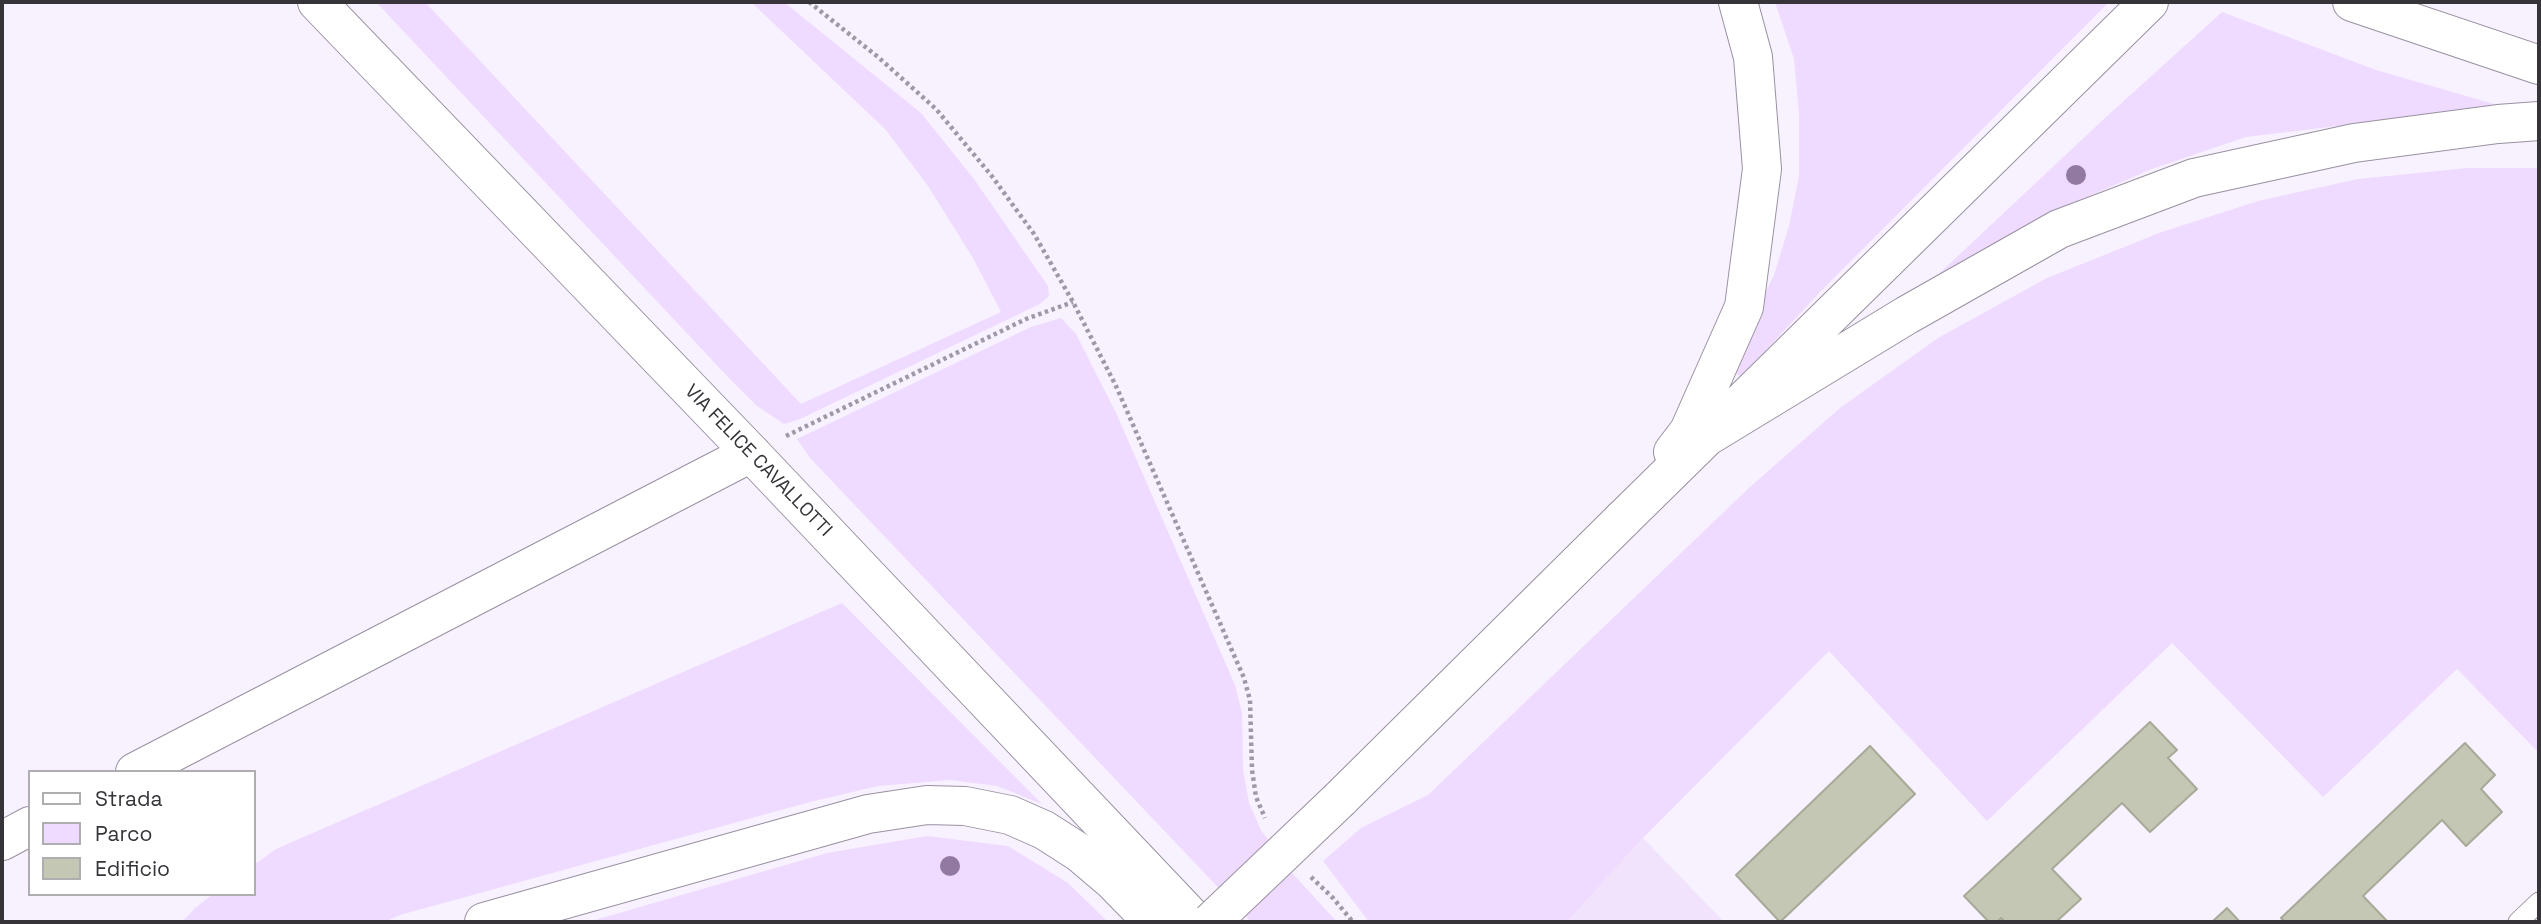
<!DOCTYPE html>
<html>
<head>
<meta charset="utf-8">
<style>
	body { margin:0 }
	#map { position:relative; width:2541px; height:924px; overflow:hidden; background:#f8f1ff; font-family:"Space Grotesk",sans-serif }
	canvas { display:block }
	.frame { position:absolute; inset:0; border:4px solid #363339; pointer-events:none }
	.legend { position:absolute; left:28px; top:770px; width:228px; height:126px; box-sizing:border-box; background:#fff; border:2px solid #afadb0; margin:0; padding:9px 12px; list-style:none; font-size:21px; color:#363339 }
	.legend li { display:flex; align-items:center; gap:14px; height:35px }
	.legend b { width:35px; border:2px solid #afadb0 }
</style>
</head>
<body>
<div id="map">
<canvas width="2541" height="924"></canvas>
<div class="frame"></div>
<ul class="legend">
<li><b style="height:9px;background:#fff"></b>Strada</li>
<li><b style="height:19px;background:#efdbff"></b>Parco</li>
<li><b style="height:19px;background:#c5c7b5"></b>Edificio</li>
</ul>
</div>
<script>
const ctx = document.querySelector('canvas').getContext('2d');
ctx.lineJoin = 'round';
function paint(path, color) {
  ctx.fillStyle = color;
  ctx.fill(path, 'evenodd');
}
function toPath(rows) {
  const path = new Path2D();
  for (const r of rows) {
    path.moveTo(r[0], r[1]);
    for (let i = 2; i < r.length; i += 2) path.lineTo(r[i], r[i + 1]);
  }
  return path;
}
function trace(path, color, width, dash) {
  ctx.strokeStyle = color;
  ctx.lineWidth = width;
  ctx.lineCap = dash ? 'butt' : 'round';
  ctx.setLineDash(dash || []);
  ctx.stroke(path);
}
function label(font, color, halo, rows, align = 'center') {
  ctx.font = font + ' "Space Grotesk",sans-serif';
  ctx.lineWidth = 5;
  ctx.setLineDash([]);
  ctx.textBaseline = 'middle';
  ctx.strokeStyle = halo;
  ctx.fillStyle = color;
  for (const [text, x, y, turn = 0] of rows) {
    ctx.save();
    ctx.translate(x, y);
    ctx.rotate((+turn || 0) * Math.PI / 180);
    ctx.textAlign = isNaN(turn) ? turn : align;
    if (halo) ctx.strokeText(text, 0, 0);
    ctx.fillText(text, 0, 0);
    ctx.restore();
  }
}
paint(toPath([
	[1643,838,1724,922,1567,922]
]), '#f0e3fb');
paint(toPath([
	[376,2,425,2,801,404,1001,312,973,258,928,186,885,129,751,2,784,2,921,113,974,179,1048,286,1049,296,1040,304,800,419,784,424,757,406,727,376],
	[1775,2,2109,2,1820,292,1741,377,1729,368,1774,275,1789,226,1799,176,1799,114,1794,59],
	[2222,12,2376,70,2518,111,2371,122,2246,137,2152,169,2054,211,1927,285,2106,117],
	[2467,168,2539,168,2539,753,2457,669,2323,797,2172,643,1987,821,1829,651,1643,838,1567,922,1369,922,1323,861,1361,828,1428,795,1750,487,1840,408,1938,338,2047,278,2159,233,2258,201,2358,179],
	[1061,318,1076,334,1117,415,1235,685,1242,713,1243,770,1249,803,1261,830,1294,875,1337,922,1251,922,810,458,797,439,1031,327],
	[842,603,1042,804,997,786,950,780,878,786,810,802,400,915,384,922,182,922,195,908,213,894,254,894,254,865,276,849],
	[927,836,1008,846,1068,883,1108,922,588,922,827,853]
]), '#efdbff');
const building = toPath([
	[2150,722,2177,750,2168,758,2197,789,2150,832,2122,803,2052,869,2081,899,2056,922,2005,922,2001,918,1997,922,1989,922,1964,896,2150,722],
	[2465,743,2495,775,2481,789,2502,812,2466,846,2442,820,2363,896,2388,922,2285,922,2281,918,2465,743],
	[1870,746,1915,794,1780,922,1736,875,1870,746],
	[2227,908,2240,922,2212,922,2227,908]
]);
paint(building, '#c5c7b5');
trace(building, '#a8a998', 2);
const lane = toPath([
	[2518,922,2539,902]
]);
const street = toPath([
	[135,772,751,453],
	[2,841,30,826]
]);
const secondary = toPath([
	[317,2,751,453,1196,922]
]);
const primary = toPath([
	[1340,799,1623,519],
	[484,922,868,814,927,805,965,806,1010,815,1044,830,1080,853,1113,881,1153,922]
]);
const highway = toPath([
	[2352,2,2539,65],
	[1708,436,1907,315,2059,229,2194,178,2354,143,2498,124,2539,121],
	[1673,452,1689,431,1744,307,1762,169,1753,57,1738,2],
	[1623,519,2149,2]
]);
trace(lane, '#9991a0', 21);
trace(street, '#9991a0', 40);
trace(secondary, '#9991a0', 40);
trace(primary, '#9991a0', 40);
trace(highway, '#9991a0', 40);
trace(toPath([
	[809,2,878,57,936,109,991,175,1034,234,1073,302,1116,386,1244,678,1250,700,1252,770,1256,797,1265,818],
	[786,436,1026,319,1073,302],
	[1311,877,1333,898,1353,922]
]), '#9e99a3', 4.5, [3.5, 3.5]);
trace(lane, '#fff', 19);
trace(street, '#fff', 38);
trace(secondary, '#fff', 38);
trace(primary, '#fff', 38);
trace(highway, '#fff', 38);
const primaryBridge = toPath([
	[1211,922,1340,799]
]);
trace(primaryBridge, '#9991a0', 40, []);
trace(primaryBridge, '#fff', 38);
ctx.fillStyle = '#9179a1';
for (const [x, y] of [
	[2076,175],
	[950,866]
]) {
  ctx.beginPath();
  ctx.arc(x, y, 10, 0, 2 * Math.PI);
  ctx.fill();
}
label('19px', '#363339', '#fff', [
	["VIA FELICE CAVALLOTTI",758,461,46]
]);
</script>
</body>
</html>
